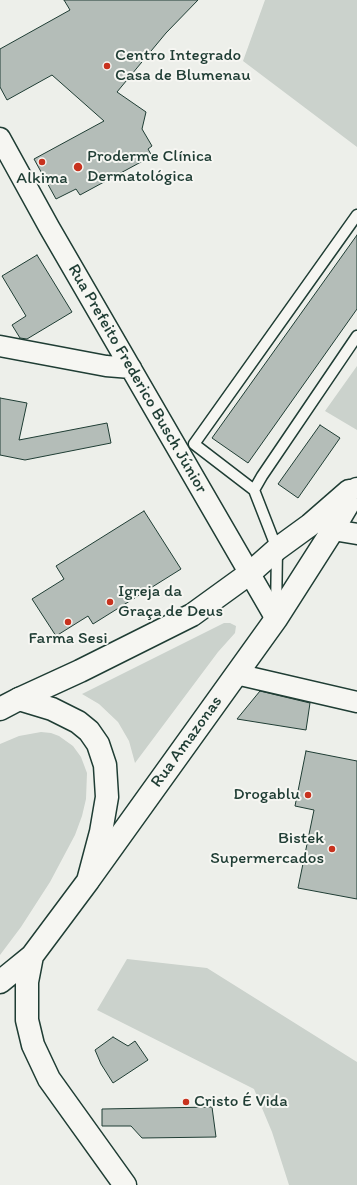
<!DOCTYPE html>
<html>
<head>
<meta charset="utf-8">
<style>
	body { margin:0 }
	canvas { display:block; background:#edefea }
</style>
</head>
<body>
<canvas width="357" height="1185"></canvas>
<script>
const ctx = document.querySelector('canvas').getContext('2d');
ctx.lineJoin = 'round';
function paint(path, color) {
  ctx.fillStyle = color;
  ctx.fill(path, 'evenodd');
}
function toPath(rows) {
  const path = new Path2D();
  for (const r of rows) {
    path.moveTo(r[0], r[1]);
    for (let i = 2; i < r.length; i += 2) path.lineTo(r[i], r[i + 1]);
  }
  return path;
}
function trace(path, color, width, dash) {
  ctx.strokeStyle = color;
  ctx.lineWidth = width;
  ctx.lineCap = dash ? 'butt' : 'round';
  ctx.setLineDash(dash || []);
  ctx.stroke(path);
}
function label(font, color, halo, rows, align = 'center') {
  ctx.font = font + ' Itim,sans-serif';
  ctx.lineWidth = 4;
  ctx.setLineDash([]);
  ctx.textBaseline = 'middle';
  ctx.strokeStyle = halo;
  ctx.fillStyle = color;
  for (const [text, x, y, turn = 0] of rows) {
    ctx.save();
    ctx.translate(x, y);
    ctx.rotate((+turn || 0) * Math.PI / 180);
    ctx.textAlign = isNaN(turn) ? turn : align;
    if (halo) ctx.strokeText(text, 0, 0);
    ctx.fillText(text, 0, 0);
    ctx.restore();
  }
}
paint(toPath([
	[265,0,357,0,357,147,243,61],
	[357,366,357,430,325,411],
	[224,623,230,623,236,626,235,633,218,652,135,763,129,741,118,722,99,704,82,694],
	[41,732,51,733,59,736,73,746,81,757,87,773,86,799,82,816,75,835,50,882,21,927,0,955,0,744,19,736],
	[127,959,207,968,357,1062,357,1185,289,1185,272,1132,254,1089,97,1010]
]), '#cbd2cc');
const building = toPath([
	[64,0,198,0,166,33,117,92,146,112,142,129,152,146,148,149,152,156,80,195,76,189,56,199,34,159,104,121,52,75,7,100,0,87,0,49,70,10,64,0],
	[357,235,357,309,248,463,212,438,357,235],
	[37,255,72,312,27,339,20,338,12,325,26,316,2,276,37,255],
	[0,398,27,403,19,440,107,423,111,443,25,460,0,455,0,398],
	[320,425,340,438,298,498,278,484,320,425],
	[144,511,181,569,93,624,88,616,56,636,32,599,64,579,56,566,144,511],
	[260,691,310,703,306,730,237,719,260,691],
	[306,751,357,761,357,899,298,888,314,810,295,806,306,751],
	[113,1037,128,1046,135,1041,148,1060,113,1083,101,1064,95,1050,113,1037],
	[212,1107,216,1137,142,1138,131,1126,102,1126,102,1109,212,1107]
]);
paint(building, '#b4bdb8');
trace(building, '#1f3d34', 1);
const lane = toPath([
	[254,490,262,476,357,336],
	[276,613,277,549,254,490,194,444,357,215]
]);
const street = toPath([
	[0,138,49,227,276,619],
	[0,346,106,366,131,368],
	[333,530,357,534],
	[236,674,357,702]
]);
const secondary = toPath([
	[19,699,80,671,192,615,250,573,277,549,310,525,349,491],
	[90,878,276,619,329,536,357,489]
]);
const primary = toPath([
	[0,709,19,699,52,709,78,722,89,731,98,744,105,765,107,797,101,832,88,881,32,956,0,982],
	[32,956,27,982,27,1020,33,1045,49,1079,125,1185]
]);
trace(lane, '#1f3d34', 13);
trace(street, '#1f3d34', 23);
trace(secondary, '#1f3d34', 25);
trace(primary, '#1f3d34', 25);
trace(lane, '#f6f6f2', 10);
trace(street, '#f6f6f2', 20);
trace(secondary, '#f6f6f2', 22);
trace(primary, '#f6f6f2', 22);
for (const [x, y, r, color] of [
	[107,66,4,"#c8321e"],
	[42,162,4,"#c8321e"],
	[78,167,5,"#c8321e"],
	[110,602,4,"#c8321e"],
	[68,622,4,"#c8321e"],
	[308,795,4,"#c8321e"],
	[332,849,4,"#c8321e"],
	[186,1102,4,"#c8321e"]
]) {
  const dot = new Path2D();
  dot.arc(x, y, r, 0, 2 * Math.PI);
  ctx.fillStyle = color;
  ctx.fill(dot);
  trace(dot, '#f6f6f2', 1.5);
}
label('17px', '#1f3d34', '#f6f6f2', [
	["Centro Integrado",115,56],
	["Casa de Blumenau",115,76],
	["Proderme Clínica",87,157],
	["Dermatológica",87,177],
	["Alkima",42,179,"center"],
	["Igreja da",118,592],
	["Graça de Deus",118,612],
	["Farma Sesi",68,639,"center"],
	["Drogablu",300,795,"right"],
	["Bistek",324,839,"right"],
	["Supermercados",324,859,"right"],
	["Cristo É Vida",194,1102]
], 'left');
label('17px', '#1f3d34', '#f6f6f2', [
	["Rua Prefeito Frederico Busch Júnior",137,379,60],
	["Rua Amazonas",187,742,-54]
]);
</script>
</body>
</html>
